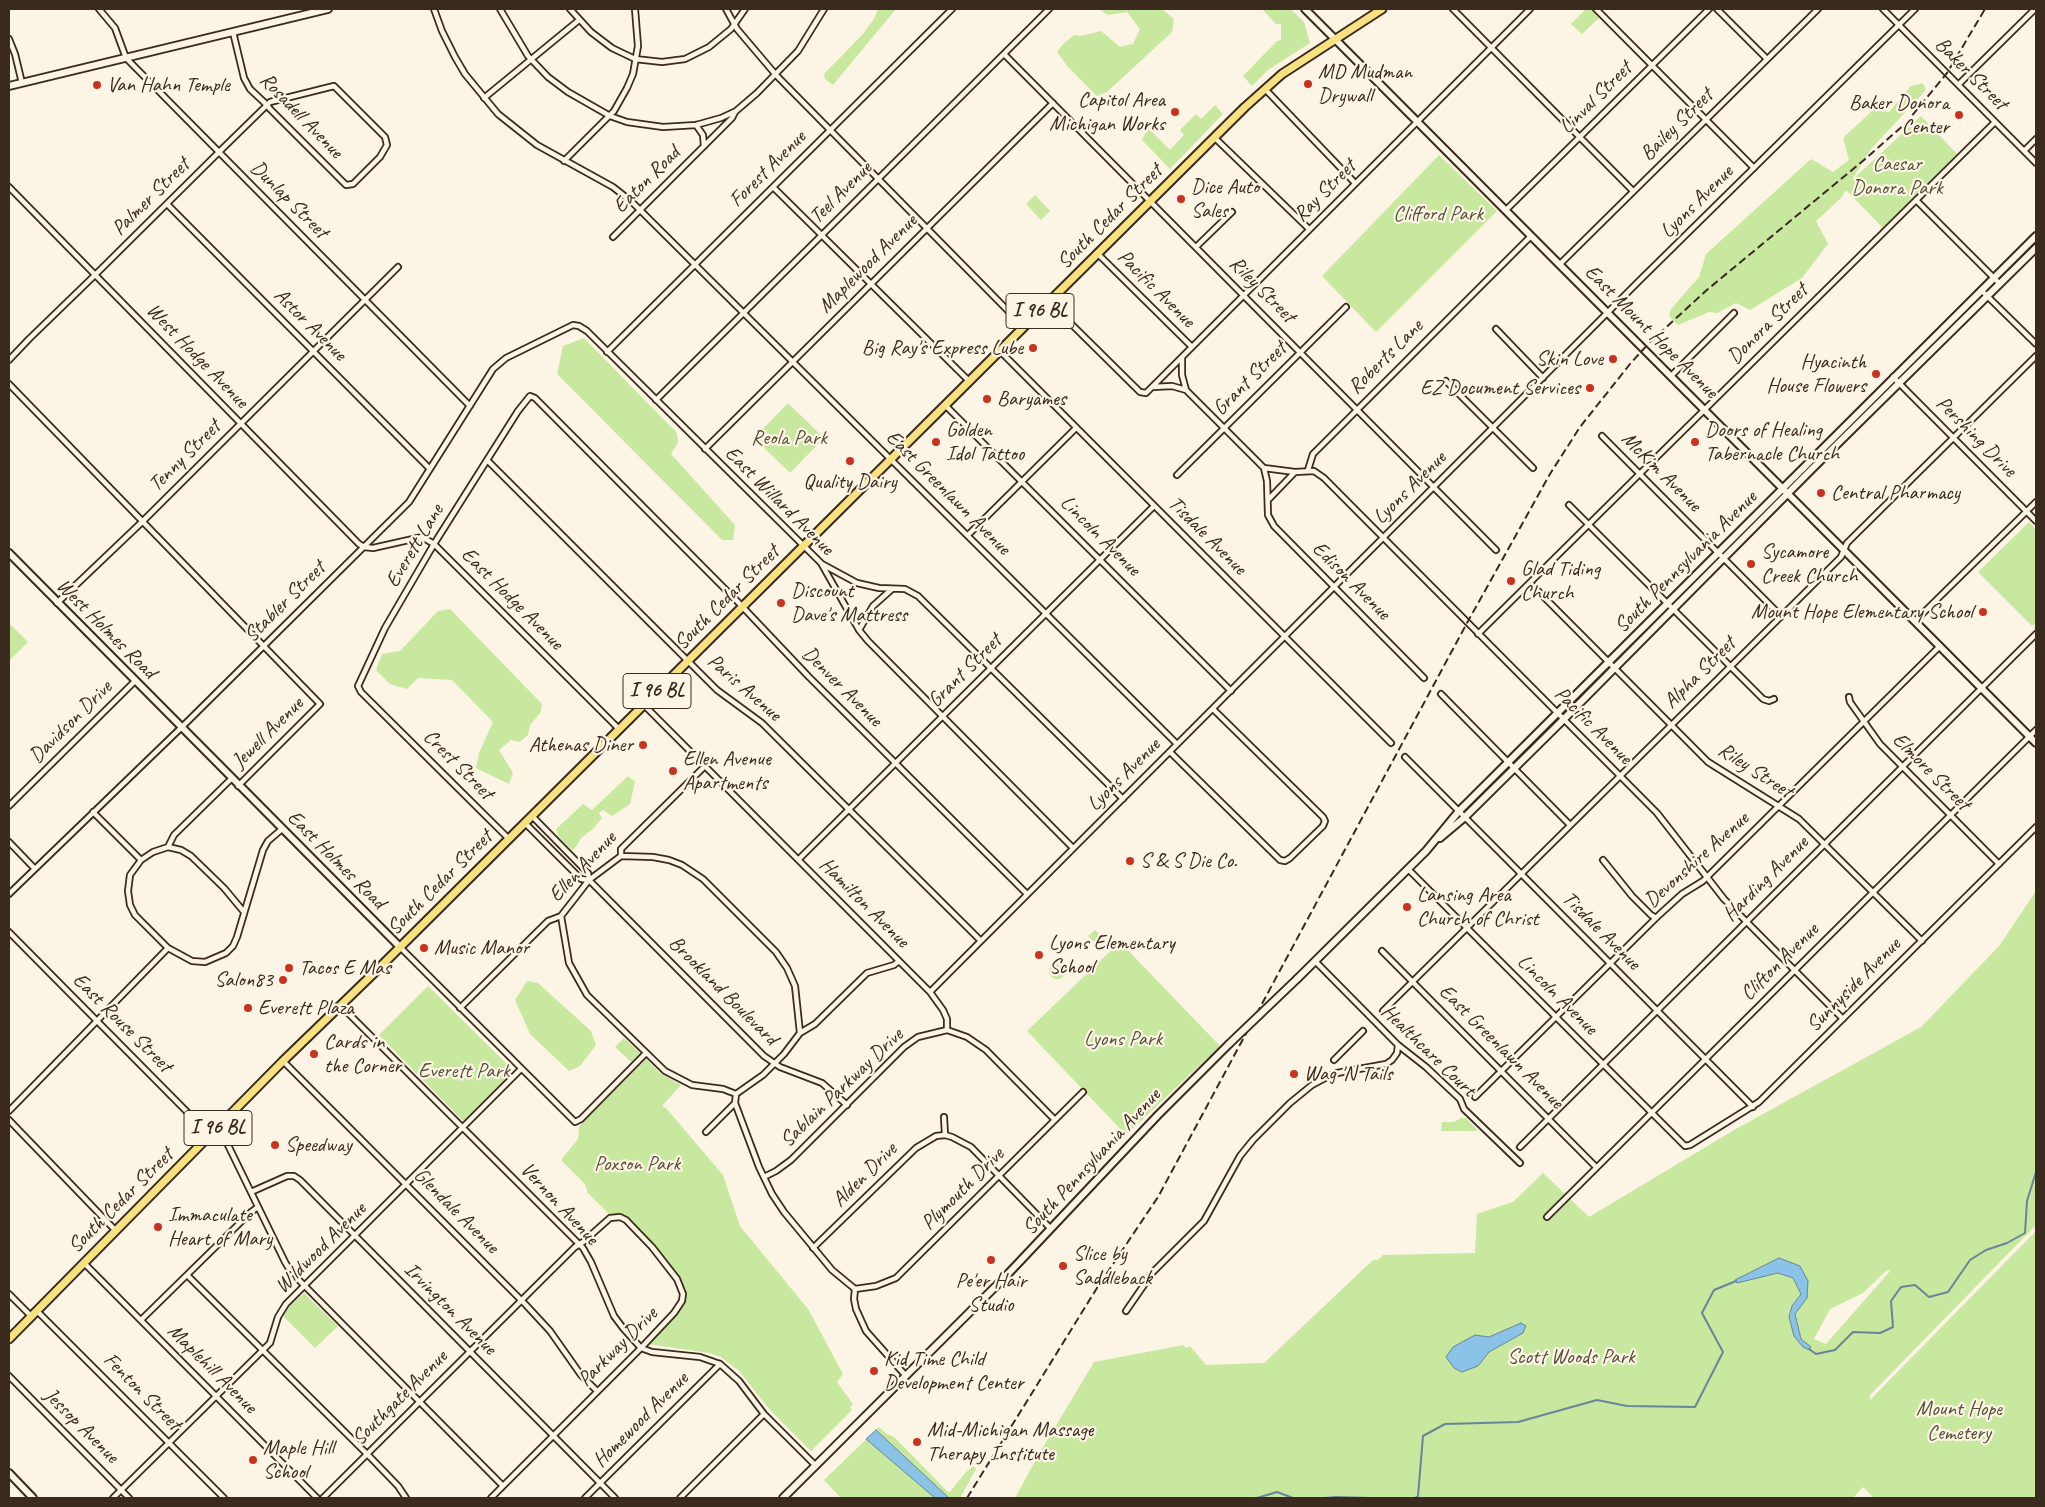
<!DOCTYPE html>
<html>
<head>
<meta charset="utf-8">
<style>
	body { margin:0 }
	#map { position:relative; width:2045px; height:1507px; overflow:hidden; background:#fcf5e5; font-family:Caveat,sans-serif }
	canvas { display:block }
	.frame { position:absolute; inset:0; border:10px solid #3b2a1e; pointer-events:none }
</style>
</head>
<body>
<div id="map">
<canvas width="2045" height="1507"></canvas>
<div class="frame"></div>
</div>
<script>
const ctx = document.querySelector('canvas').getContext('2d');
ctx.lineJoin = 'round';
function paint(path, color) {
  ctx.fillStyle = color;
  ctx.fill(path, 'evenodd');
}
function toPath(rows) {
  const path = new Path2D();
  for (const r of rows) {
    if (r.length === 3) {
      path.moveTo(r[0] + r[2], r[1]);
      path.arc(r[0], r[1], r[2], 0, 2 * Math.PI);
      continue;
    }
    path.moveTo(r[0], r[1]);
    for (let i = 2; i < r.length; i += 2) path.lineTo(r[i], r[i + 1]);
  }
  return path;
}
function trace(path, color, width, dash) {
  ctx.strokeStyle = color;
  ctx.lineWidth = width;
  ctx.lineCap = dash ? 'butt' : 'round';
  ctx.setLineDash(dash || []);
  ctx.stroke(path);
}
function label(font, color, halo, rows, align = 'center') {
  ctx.font = font + ' Caveat,sans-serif';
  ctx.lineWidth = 4.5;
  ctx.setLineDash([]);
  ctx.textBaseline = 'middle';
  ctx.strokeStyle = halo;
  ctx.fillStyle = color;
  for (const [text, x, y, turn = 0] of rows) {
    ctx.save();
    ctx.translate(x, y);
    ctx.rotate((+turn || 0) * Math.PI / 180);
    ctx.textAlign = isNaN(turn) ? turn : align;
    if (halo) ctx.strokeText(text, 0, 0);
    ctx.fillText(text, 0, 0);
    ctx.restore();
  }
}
paint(toPath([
	[878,9,896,9,833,85,825,79,824,74,863,34,874,19],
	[1099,9,1162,9,1174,19,1172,32,1107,92,1097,96,1068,67,1057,52,1062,45,1074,35,1081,36,1101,31,1120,47,1133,44,1140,29,1127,12,1108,15],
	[1262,9,1291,9,1304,22,1310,43,1268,70,1252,86,1243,76,1277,41,1281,40,1281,24,1276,24],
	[1586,9,1592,9,1600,17,1582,34,1571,24],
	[1923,83,1926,90,1871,149,1851,181,1921,116,1957,154,1883,228,1846,190,1841,198,1816,221,1828,244,1802,278,1750,310,1736,303,1717,313,1709,312,1678,325,1669,316,1671,309,1699,277,1706,254,1811,159,1833,172,1849,160,1843,138,1873,110,1889,112,1911,86],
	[1215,105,1223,114,1170,169,1142,140,1148,128,1170,150,1184,135,1180,130,1196,114,1201,119],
	[1439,155,1497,211,1376,332,1322,276],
	[1035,195,1050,211,1041,220,1026,204],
	[584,338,677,433,678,442,671,454,735,525,733,540,722,540,557,374,563,346],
	[788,403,824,438,790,473,754,438],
	[2029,522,2036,530,2036,622,2032,626,1978,572],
	[450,609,542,704,541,712,530,725,528,735,520,742,511,740,499,750,513,773,509,784,476,768,479,753,493,722,452,680,418,678,407,689,390,684,376,670,382,654,400,651,438,611],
	[9,623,28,642,9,661],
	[628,776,635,782,630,804,612,816,603,810,599,813,602,818,594,828,581,838,576,847,572,850,559,837,556,829,583,804,592,810],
	[2036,891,2036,1225,1870,1395,1870,1400,2036,1231,2036,1498,1874,1498,1863,1487,1853,1498,1015,1498,1039,1454,1094,1362,1184,1345,1185,1348,1190,1346,1206,1365,1264,1363,1373,1260,1378,1260,1383,1255,1475,1253,1477,1214,1513,1202,1543,1173,1589,1217,1734,1130,1921,1027,2000,945],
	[1891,1270,1826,1344,1814,1339,1830,1309,1863,1293,1886,1271],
	[1095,930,1107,941,1100,948,1088,936],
	[1120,942,1220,1046,1126,1135,1027,1031],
	[1057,971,8],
	[527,981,538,983,591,1031,596,1045,580,1066,569,1071,530,1034,515,1000],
	[428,986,514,1071,464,1122,379,1035],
	[624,1038,640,1053,631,1062,615,1047],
	[646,1059,660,1073,681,1085,662,1106,666,1108,723,1175,740,1226,808,1309,843,1374,837,1382,853,1404,850,1407,852,1410,811,1451,770,1410,739,1371,721,1357,709,1353,647,1344,683,1305,684,1290,665,1260,633,1224,623,1217,610,1215,588,1193,585,1184,561,1160,578,1139,579,1126],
	[1461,1118,1466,1118,1478,1131,1441,1131,1442,1122,1454,1122],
	[304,1293,338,1326,315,1348,283,1316,291,1304],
	[879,1427,887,1434,894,1437,949,1493,966,1472,974,1466,976,1469,960,1498,841,1498,824,1480]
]), '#c8e79f');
const water = toPath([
	[1779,1258,1800,1266,1808,1281,1807,1298,1795,1314,1801,1339,1811,1347,1809,1350,1803,1347,1794,1336,1789,1317,1792,1306,1801,1294,1793,1278,1778,1273,1737,1283,1735,1280,1779,1258],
	[1521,1323,1526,1326,1523,1333,1489,1352,1478,1366,1462,1372,1454,1368,1446,1357,1453,1347,1475,1335,1489,1337,1521,1323],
	[876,1430,949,1498,935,1498,866,1439,876,1430]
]);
paint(water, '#8ac2e8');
trace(water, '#6a8597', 1);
trace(toPath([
	[1809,1349,1816,1354,1835,1350,1853,1332,1880,1333,1893,1327,1891,1301,1901,1287,1915,1285,1929,1297,1948,1292,1970,1260,1986,1250,2007,1243,2025,1233,2027,1201,2036,1172],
	[1257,1498,1277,1492,1293,1498],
	[1325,1498,1336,1497,1369,1498],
	[1415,1498,1418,1496,1423,1436,1445,1424,1518,1422,1597,1400,1627,1406,1695,1407,1723,1352,1702,1313,1714,1290,1736,1281]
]), '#6a8597', 2);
const street = toPath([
	[99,9,115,28,126,58,470,406],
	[434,9,442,31,455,57,465,74,498,114,537,145,613,187,632,202,1177,744],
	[500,9,528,56,548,77,568,92,610,116,627,122,663,127,696,125,721,118,736,111,757,93,798,51,824,9],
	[570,9,591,32,612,48,635,59,662,62,685,59,709,47,731,29,745,9],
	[726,9,737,29,776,75,1024,327],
	[1453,9,1633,191],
	[1596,9,1754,168],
	[1717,9,1767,59],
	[1883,9,2036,163],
	[9,39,15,54,22,83],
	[1004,54,1496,550],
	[1959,84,2035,9],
	[1265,89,1355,183],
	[484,98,579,20],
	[696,125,703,135,704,146],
	[1215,138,1309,229],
	[2024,151,2036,139],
	[564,161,614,111,627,88,633,74,638,46,635,9],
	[9,187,359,544,364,547,373,548,422,537,434,544,619,729],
	[773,187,969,381],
	[1916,200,2000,284],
	[167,204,430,469],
	[1506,210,1709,9],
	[613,237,732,118,735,112],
	[1196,247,1232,212],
	[1098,254,1192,347],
	[1560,264,1818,9],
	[1981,290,2036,344],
	[1049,302,1140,392,1146,393,1530,9],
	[1496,329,1543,378],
	[1000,351,1391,743],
	[607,352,952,9],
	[1182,358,1182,375,1186,390,1264,468,1295,472],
	[9,360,29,339,95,275,219,152,267,105,270,102,334,86,385,137,387,145,380,157,353,184,346,185,270,109,267,105,250,89,244,78,233,32],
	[1671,376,1734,313],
	[1893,377,2036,521],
	[1446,381,1533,468],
	[9,384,320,704,238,786],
	[1153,387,1172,386,1186,390],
	[656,400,1049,9],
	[945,405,1231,691],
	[1602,436,1781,616],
	[705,449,1053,103],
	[487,460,717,690,762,723,980,940],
	[1264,468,1267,481,1268,515,1274,526,1424,678],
	[1308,470,1313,454,1531,236],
	[1177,475,1346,307],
	[1268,500,1295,472,1314,471,1324,478,1657,813,1724,899,1843,1019],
	[1569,505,1763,699,1769,701,1774,699],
	[968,535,1076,428],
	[822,564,857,583,879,588,905,589,918,596,1123,799],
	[1530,583,1708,762,1799,819,1922,941],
	[57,603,143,521,398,267],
	[1915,621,2036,502],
	[859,630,873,606,892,589],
	[1478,634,1995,122],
	[1441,694,1570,825],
	[1849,697,1850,702,1880,744,1999,864],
	[644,705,930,992,943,1010,947,1019,947,1030],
	[1170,752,1280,860,1285,861,1290,858,1323,826,1325,821,1323,817,1213,709],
	[1405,757,1753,1107],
	[9,806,135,681],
	[93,812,141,860],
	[532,816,588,873,589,880],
	[525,823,581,879,589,880,764,1056,780,1067,822,1083,847,1105],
	[509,839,361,692,358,686,385,628,434,544,518,411,530,396,535,398,736,600,809,677,1027,894],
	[9,842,35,869],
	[168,847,174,835,231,779],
	[621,856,653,857,669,860,682,865,703,879,776,952,787,968,795,986,800,1033],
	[799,859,1154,506],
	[1603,860,1632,896,1651,915,1656,918],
	[1408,869,1685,1146,1690,1145,1759,1102,2036,827],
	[9,894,186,723,409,502,493,369,506,358,573,325,579,326,587,331,821,563,859,630,868,641,1073,848],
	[244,912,224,888,191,856,181,850,168,847,153,852,141,860,130,875,128,891,130,905,135,915,168,948,192,961,205,962,226,953,233,946,237,937,263,850,268,841,282,829],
	[561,916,569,963,587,995,665,1071,692,1085,723,1089,736,1094],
	[9,932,200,1125,222,1138,227,1143,285,1262,291,1272,503,1486],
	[400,947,575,1122,581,1119,646,1053],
	[1382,951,1596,1167],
	[1315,961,1398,1045,1426,1067,1460,1099,1464,1109,1520,1163],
	[930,992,1639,281,1915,9],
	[340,1005,583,1248,591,1262,614,1316,623,1328,641,1348,652,1352,700,1357,720,1364,739,1381,764,1414,816,1466],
	[460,1008,548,921,561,916,589,880,621,856,621,849,705,766],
	[1383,1011,1841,557,1847,543,2036,356],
	[1334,1060,1363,1031],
	[283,1061,526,1305,550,1331,581,1375,597,1391],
	[736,1094,735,1103,759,1167,772,1194,784,1212,832,1270,855,1289,854,1299,856,1309,866,1331,906,1376],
	[736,1094,763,1075,784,1054,800,1033,815,1024,867,973,894,965,899,961],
	[1475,1097,1659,915,1682,894,1703,881,1940,646],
	[9,1111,168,948],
	[944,1117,945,1135],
	[9,1120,116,1231],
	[706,1132,735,1103],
	[1520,1147,2036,634],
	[764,1177,776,1171,791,1160,904,1047,918,1037,947,1030,967,1037,986,1050,1055,1120],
	[251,1192,287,1176,294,1176,300,1180,615,1498],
	[1547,1217,2036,730],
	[813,1248,916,1148,936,1136,945,1135,952,1137,971,1147,1051,1229],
	[84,1263,317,1498],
	[187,1275,371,1458,398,1486,406,1498],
	[855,1289,876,1286,896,1278,1083,1092],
	[9,1294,31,1316],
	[37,1311,224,1498],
	[1126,1311,1153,1272,1204,1221,1240,1156,1253,1140,1290,1103,1312,1085,1325,1078,1337,1073,1386,1064,1392,1060,1397,1053,1398,1045],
	[141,1320,251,1212,258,1207],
	[9,1376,129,1498],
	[113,1498,270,1343,278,1317,286,1304,521,1069],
	[323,1498,575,1247,583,1242,610,1218,620,1217,626,1220,652,1247,677,1279,683,1294,682,1301,674,1313,641,1348,491,1498],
	[585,1498,720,1364],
	[680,1498,764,1414]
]);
const secondary = toPath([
	[1305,9,2036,743],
	[9,86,328,9],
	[9,553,400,947],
	[1440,838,1465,817,1560,723,1812,469,2036,248],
	[1297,979,1426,851,1459,811,2036,236],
	[9,1473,33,1498],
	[783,1498,1007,1275,1158,1115,1229,1044]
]);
const primary = toPath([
	[9,1339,283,1061,374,973,1245,107,1282,74,1382,9]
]);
trace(street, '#3b2a1e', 8);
trace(secondary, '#3b2a1e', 10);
trace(primary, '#3b2a1e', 11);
trace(street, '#fcf5e5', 4.5);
trace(secondary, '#fcf5e5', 6);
trace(primary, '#f7e281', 7);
trace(toPath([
	[967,1498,1097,1288,1158,1197,1467,623,1550,474,1580,427,1630,364,1650,342,1708,289,1864,160,1906,123,1947,73,1985,9]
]), '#3b2a1e', 2, [8, 4]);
const secondaryBridge = toPath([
	[1229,1044,1297,979]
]);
trace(secondaryBridge, '#3b2a1e', 10, []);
trace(secondaryBridge, '#fcf5e5', 6);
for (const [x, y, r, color] of [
	[1308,84,5,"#c8321e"],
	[97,85,5,"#c8321e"],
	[1175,112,5,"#c8321e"],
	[1959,115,5,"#c8321e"],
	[1181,199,5,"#c8321e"],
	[1033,348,5,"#c8321e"],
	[1613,359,5,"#c8321e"],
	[1876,374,5,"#c8321e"],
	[1590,388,5,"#c8321e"],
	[987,399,5,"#c8321e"],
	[936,442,5,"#c8321e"],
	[1695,442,5,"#c8321e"],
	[850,461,5,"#c8321e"],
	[1821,493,5,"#c8321e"],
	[1751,564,5,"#c8321e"],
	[1511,581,5,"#c8321e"],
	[781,603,5,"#c8321e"],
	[1983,612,5,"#c8321e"],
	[643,745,5,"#c8321e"],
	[673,771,5,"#c8321e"],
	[1130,861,5,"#c8321e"],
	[1407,907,5,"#c8321e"],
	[424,948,5,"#c8321e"],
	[1039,955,5,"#c8321e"],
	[289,968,5,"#c8321e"],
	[283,980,5,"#c8321e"],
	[248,1008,5,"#c8321e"],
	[314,1054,5,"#c8321e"],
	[1294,1074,5,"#c8321e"],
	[275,1145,5,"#c8321e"],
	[158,1227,5,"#c8321e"],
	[991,1260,5,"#c8321e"],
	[1063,1266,5,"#c8321e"],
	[874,1371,5,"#c8321e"],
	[917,1442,5,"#c8321e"],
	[253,1460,5,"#c8321e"]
]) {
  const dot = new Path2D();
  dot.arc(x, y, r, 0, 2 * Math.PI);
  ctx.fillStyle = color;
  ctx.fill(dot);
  trace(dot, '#fcf5e5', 2);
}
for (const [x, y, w] of [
	[1040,311,68],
	[657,691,68],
	[218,1128,68]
]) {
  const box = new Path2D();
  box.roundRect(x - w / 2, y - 17.5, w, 35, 4);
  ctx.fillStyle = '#fcf5e5';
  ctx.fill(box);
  trace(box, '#3b2a1e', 1);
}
label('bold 20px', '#3b2a1e', null, [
	["I 96 BL",1040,311],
	["I 96 BL",657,691],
	["I 96 BL",218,1128]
]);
label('21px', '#3b2a1e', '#fcf5e5', [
	["MD Mudman",1318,72],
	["Drywall",1318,96],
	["Van Hahn Temple",107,85],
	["Capitol Area",1165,100,"right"],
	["Michigan Works",1165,124,"right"],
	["Baker Donora",1949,103,"right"],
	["Center",1949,127,"right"],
	["Dice Auto",1191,187],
	["Sales",1191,211],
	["Big Ray's Express Lube",1023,348,"right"],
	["Skin Love",1603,359,"right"],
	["Hyacinth",1866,362,"right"],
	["House Flowers",1866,386,"right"],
	["EZ Document Services",1580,388,"right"],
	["Baryames",997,399],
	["Golden",946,430],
	["Idol Tattoo",946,454],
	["Doors of Healing",1705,430],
	["Tabernacle Church",1705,454],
	["Quality Dairy",850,482,"center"],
	["Central Pharmacy",1831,493],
	["Sycamore",1761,552],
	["Creek Church",1761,576],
	["Glad Tiding",1521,569],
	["Church",1521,593],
	["Discount",791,591],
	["Dave's Mattress",791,615],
	["Mount Hope Elementary School",1973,612,"right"],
	["Athenas Diner",633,745,"right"],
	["Ellen Avenue",683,759],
	["Apartments",683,783],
	["S & S Die Co.",1140,861],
	["Lansing Area",1417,895],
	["Church of Christ",1417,919],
	["Lyons Elementary",1049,943],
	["School",1049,967],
	["Music Manor",434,948],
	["Tacos E Mas",299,968],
	["Salon83",273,980,"right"],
	["Everett Plaza",258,1008],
	["Cards in",324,1042],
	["the Corner",324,1066],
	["Wag 'N Tails",1304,1074],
	["Speedway",285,1145],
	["Immaculate",168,1215],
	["Heart of Mary",168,1239],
	["Slice by",1073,1254],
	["Saddleback",1073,1278],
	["Pe'er Hair",991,1281,"center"],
	["Studio",991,1305,"center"],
	["Kid Time Child",884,1359],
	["Development Center",884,1383],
	["Mid-Michigan Massage",927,1430],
	["Therapy Institute",927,1454],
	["Maple Hill",263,1448],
	["School",263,1472]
], 'left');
label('21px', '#3b2a1e', '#fcf5e5', [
	["Baker Street",1971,74,45],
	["Linval Street",1596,98,-45],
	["Rosadell Avenue",301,116,46],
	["Bailey Street",1677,125,-45],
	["Forest Avenue",768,169,-45],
	["Eaton Road",647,180,-45],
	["Ray Street",1325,191,-45],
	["Teel Avenue",841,193,-45],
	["Palmer Street",151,197,-45],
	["Dunlap Street",289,200,45],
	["Lyons Avenue",1697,202,-45],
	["South Cedar Street",1110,217,-45],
	["Maplewood Avenue",868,264,-45],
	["Pacific Avenue",1156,289,45],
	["Riley Street",1262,290,45],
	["Donora Street",1768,324,-45],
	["Astor Avenue",310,325,45],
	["East Mount Hope Avenue",1651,332,45],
	["West Hodge Avenue",197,356,46],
	["Roberts Lane",1386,357,-45],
	["Grant Street",1250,379,-45],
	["Pershing Drive",1976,437,45],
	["Tenny Street",185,456,-45],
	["McKim Avenue",1661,472,45],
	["Lyons Avenue",1410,488,-45],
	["East Greenlawn Avenue",948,493,45],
	["East Willard Avenue",779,501,45],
	["Lincoln Avenue",1100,536,45],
	["Tisdale Avenue",1207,536,45],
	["Everett Lane",415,546,-59],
	["South Pennsylvania Avenue",1686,562,-45],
	["Edison Avenue",1351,581,45],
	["South Cedar Street",727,598,-45],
	["East Hodge Avenue",512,599,45],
	["Stabler Street",285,602,-45],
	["West Holmes Road",106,629,45],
	["Grant Street",965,671,-45],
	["Alpha Street",1700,673,-45],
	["Denver Avenue",842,687,45],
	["Paris Avenue",744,688,41],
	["Davidson Drive",71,722,-45],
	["Pacific Avenue",1593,726,45],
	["Jewell Avenue",268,733,-45],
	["Crest Street",458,765,45],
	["Riley Street",1755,771,33],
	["Elmore Street",1931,772,45],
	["Lyons Avenue",1124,775,-45],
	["East Holmes Road",336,860,45],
	["Devonshire Avenue",1697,860,-42],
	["Ellen Avenue",583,867,-47],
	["Harding Avenue",1766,879,-45],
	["South Cedar Street",440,883,-45],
	["Hamilton Avenue",864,903,45],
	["Tisdale Avenue",1601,931,45],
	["Clifton Avenue",1780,962,-45],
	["Sunnyside Avenue",1854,985,-45],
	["Brookland Boulevard",723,991,45],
	["Lincoln Avenue",1557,995,45],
	["East Rouse Street",122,1023,45],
	["East Greenlawn Avenue",1501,1047,45],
	["Healthcare Court",1428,1051,44],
	["Sablain Parkway Drive",842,1088,-44],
	["South Pennsylvania Avenue",1092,1162,-47],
	["Alden Drive",865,1175,-45],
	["Plymouth Drive",963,1189,-45],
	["South Cedar Street",121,1201,-45],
	["Vernon Avenue",559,1204,47],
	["Glendale Avenue",456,1211,45],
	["Wildwood Avenue",321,1248,-45],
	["Irvington Avenue",450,1309,45],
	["Parkway Drive",618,1347,-45],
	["Maplehill Avenue",212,1369,45],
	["Fenton Street",142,1392,45],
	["Southgate Avenue",400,1398,-45],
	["Homewood Avenue",641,1420,-45],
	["Jessop Avenue",81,1426,45]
]);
label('21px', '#575038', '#fcf5e5', [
	["Caesar",1897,164],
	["Donora Park",1897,188],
	["Clifford Park",1438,214],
	["Reola Park",789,438],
	["Lyons Park",1123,1039],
	["Everett Park",464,1071],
	["Poxson Park",637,1164],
	["Scott Woods Park",1571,1357],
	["Mount Hope",1959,1409],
	["Cemetery",1959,1433]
]);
</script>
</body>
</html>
